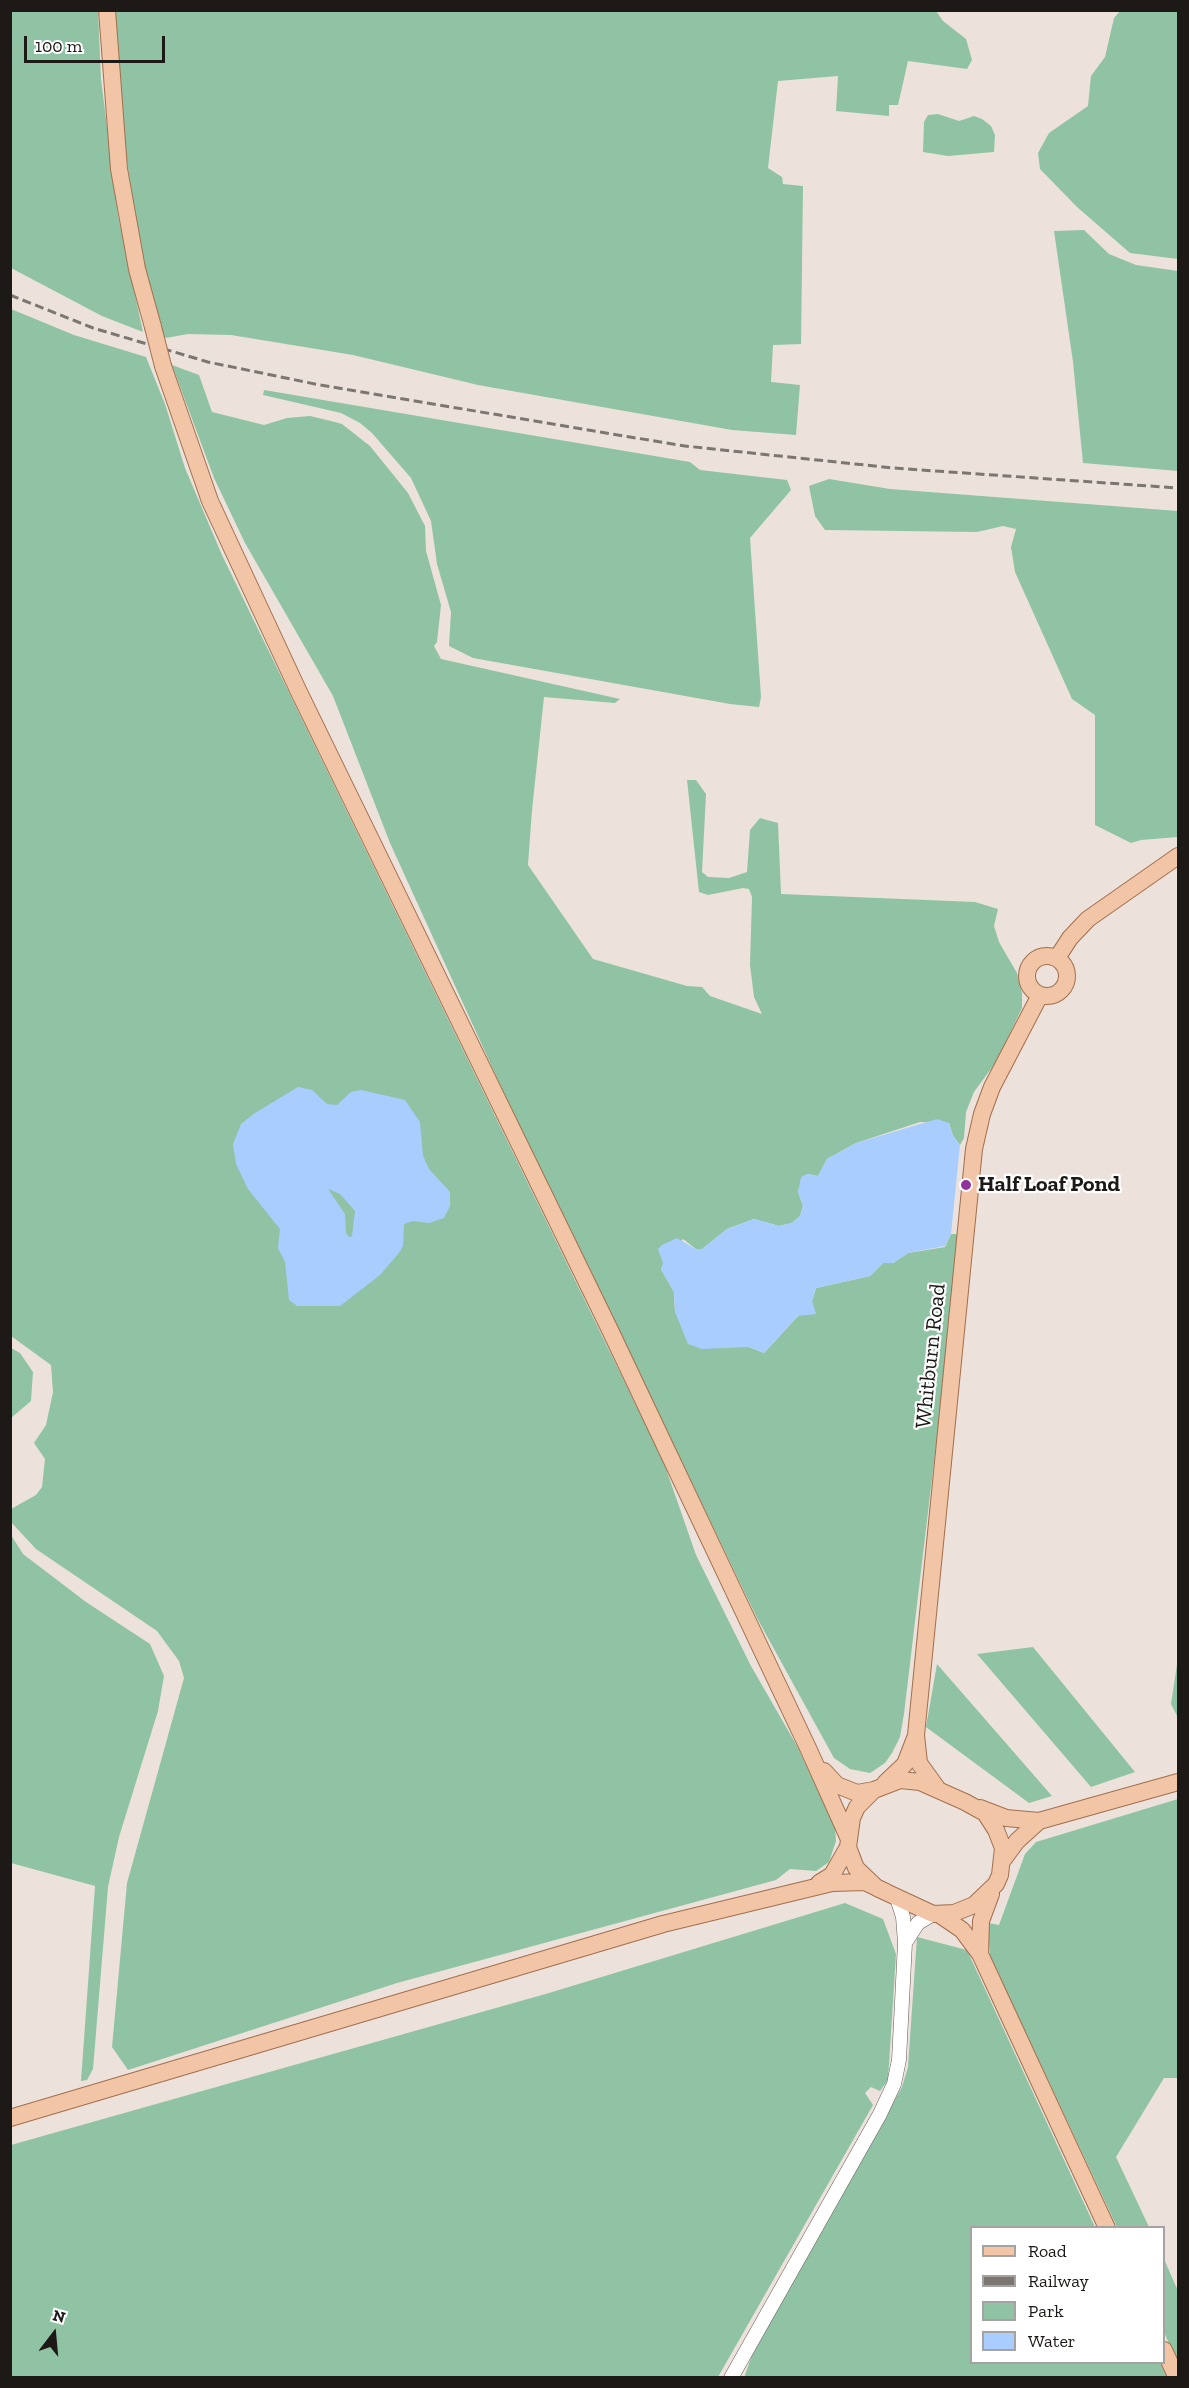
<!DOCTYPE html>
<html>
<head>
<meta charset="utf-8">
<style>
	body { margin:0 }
	#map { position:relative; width:1189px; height:2388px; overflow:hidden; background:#ece2db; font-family:"Zilla Slab",serif }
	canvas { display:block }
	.frame { position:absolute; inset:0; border:12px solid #1c1917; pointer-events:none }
	.legend { position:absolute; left:970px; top:2226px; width:195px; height:138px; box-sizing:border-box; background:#fff; border:2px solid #a4a3a2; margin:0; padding:8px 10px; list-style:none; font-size:18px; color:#1c1917 }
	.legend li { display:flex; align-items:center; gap:12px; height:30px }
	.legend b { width:30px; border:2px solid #a4a3a2 }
	.north { position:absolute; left:24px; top:2304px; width:60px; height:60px; -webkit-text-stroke:4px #fff; paint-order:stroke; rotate:16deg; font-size:16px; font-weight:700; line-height:24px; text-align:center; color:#1c1917 }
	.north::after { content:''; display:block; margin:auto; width:21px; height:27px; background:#1c1917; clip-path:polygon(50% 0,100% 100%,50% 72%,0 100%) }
	.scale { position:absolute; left:24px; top:36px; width:141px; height:27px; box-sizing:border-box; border:3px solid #1c1917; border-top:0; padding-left:8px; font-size:18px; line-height:21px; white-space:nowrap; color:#1c1917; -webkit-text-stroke:4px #fff; paint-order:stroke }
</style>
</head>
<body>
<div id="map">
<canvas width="1189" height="2388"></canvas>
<div class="frame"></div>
<ul class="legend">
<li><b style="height:8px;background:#f2c5a6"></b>Road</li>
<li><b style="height:8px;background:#7c7672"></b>Railway</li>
<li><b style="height:16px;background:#8fc3a4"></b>Park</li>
<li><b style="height:16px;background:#aacdff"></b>Water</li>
</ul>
<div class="north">N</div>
<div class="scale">100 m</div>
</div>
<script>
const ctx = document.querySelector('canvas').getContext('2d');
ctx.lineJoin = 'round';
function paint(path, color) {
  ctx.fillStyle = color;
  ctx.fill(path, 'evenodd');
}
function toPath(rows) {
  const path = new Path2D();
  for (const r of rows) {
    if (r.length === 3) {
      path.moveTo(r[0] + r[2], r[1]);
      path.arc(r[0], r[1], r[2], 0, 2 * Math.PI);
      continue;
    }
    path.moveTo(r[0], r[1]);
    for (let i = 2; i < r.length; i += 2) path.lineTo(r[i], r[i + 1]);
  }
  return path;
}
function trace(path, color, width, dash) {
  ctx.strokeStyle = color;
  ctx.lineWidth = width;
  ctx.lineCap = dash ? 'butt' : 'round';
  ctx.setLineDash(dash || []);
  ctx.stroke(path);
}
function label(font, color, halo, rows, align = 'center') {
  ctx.font = font + ' "Zilla Slab",serif';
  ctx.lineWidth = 4.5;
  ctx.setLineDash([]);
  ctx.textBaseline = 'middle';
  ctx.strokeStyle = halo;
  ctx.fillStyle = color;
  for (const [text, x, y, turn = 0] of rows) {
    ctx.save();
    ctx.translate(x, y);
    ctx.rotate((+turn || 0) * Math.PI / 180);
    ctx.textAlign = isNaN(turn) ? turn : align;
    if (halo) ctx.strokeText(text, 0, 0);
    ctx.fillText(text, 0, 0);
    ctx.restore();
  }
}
paint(toPath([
	[11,11,98,11,101,79,118,215,143,332,102,316,11,268],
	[114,11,936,11,943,21,966,39,972,60,967,69,908,61,898,105,889,105,889,116,836,111,838,76,778,81,768,168,782,177,783,184,803,186,801,344,773,345,771,382,800,385,796,435,732,430,478,385,353,355,231,335,188,334,166,338,160,334,145,274,132,198,123,131],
	[1120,11,1178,11,1178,259,1130,253,1077,207,1040,169,1038,153,1049,133,1088,106,1091,76,1105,57,1114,18],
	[938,114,959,121,974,116,982,119,991,126,995,135,994,152,948,156,923,152,924,122,928,115],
	[1084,230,1109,254,1136,265,1178,271,1178,471,1083,463,1073,362,1054,231],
	[11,309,74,335,146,357,165,404,185,468,222,555,664,1463,696,1555,751,1666,797,1746,835,1827,836,1841,829,1862,816,1871,790,1869,776,1880,397,1983,128,2070,112,2047,127,1883,184,1678,179,1661,157,1631,36,1549,10,1521,11,1509,36,1495,42,1487,45,1459,34,1443,46,1425,53,1392,51,1365,11,1336],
	[172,365,199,375,212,412,264,425,287,418,310,416,331,421,342,424,370,446,408,493,425,526,426,551,441,605,437,642,434,646,441,659,620,699,615,703,544,697,532,810,528,865,593,959,687,986,702,987,710,996,762,1014,754,997,750,965,752,897,749,889,743,888,708,895,699,892,687,780,696,780,706,794,702,872,708,877,729,878,747,872,750,830,760,818,778,823,781,894,975,902,998,909,994,926,999,942,1017,973,1022,993,1022,1008,996,1062,974,1092,966,1112,964,1138,960,1145,953,1136,949,1123,920,1122,856,1143,827,1159,818,1176,807,1174,798,1191,803,1206,800,1216,792,1223,779,1226,754,1219,727,1229,702,1249,696,1249,683,1239,661,1269,674,1292,675,1312,727,1347,749,1347,764,1353,812,1301,816,1288,870,1276,883,1263,893,1263,908,1253,945,1247,951,1234,961,1234,904,1714,900,1737,892,1753,885,1763,870,1773,850,1769,834,1758,757,1618,502,1089,390,843,333,696,245,543,214,478],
	[264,390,690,462,700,470,787,480,791,490,750,538,761,697,759,707,730,704,473,658,449,646,451,612,437,564,431,521,411,478,372,433,360,423,341,413,263,395],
	[829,479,890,489,1178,511,1178,837,1141,840,1131,843,1095,825,1095,715,1072,699,1015,572,1011,547,1016,529,1003,526,977,532,825,530,815,516,809,486],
	[11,1348,20,1353,33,1372,31,1401,11,1418],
	[11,1535,23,1554,86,1602,150,1644,164,1676,158,1711,119,1837,108,1887,93,2069,87,2080,81,2081,95,1886,11,1863],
	[1033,1647,1135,1772,1091,1787,977,1654],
	[1178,1658,1178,1718,1171,1704],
	[937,1664,1052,1796,1029,1803,926,1727],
	[1178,1799,1178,2078,1164,2078,1116,2157,1149,2227,1117,2227,990,1956,988,1930,989,1923,999,1925,1025,1854,1036,1842],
	[845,1903,883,1919,896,1954,888,2080,880,2091,871,2087,865,2093,873,2105,718,2377,11,2378,11,2145,549,1993],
	[917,1937,967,1950,1095,2227,972,2228,972,2362,1160,2363,1167,2377,744,2378,752,2355,902,2087,908,2067],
	[1164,2259,1178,2291,1178,2365,1164,2332]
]), '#8fc3a4');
paint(toPath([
	[298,1087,312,1090,327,1104,337,1105,351,1092,361,1090,405,1100,420,1122,423,1156,429,1169,450,1192,450,1206,444,1218,429,1223,413,1221,404,1224,403,1246,399,1253,380,1275,340,1306,297,1306,289,1300,285,1262,278,1248,280,1229,248,1189,236,1164,233,1144,241,1124,255,1113],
	[328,1189,340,1194,355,1211,352,1236,349,1237,346,1233,345,1214],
	[937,1119,949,1123,953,1136,960,1145,951,1234,945,1246,908,1253,893,1263,883,1263,870,1276,816,1288,812,1301,816,1314,798,1316,764,1353,749,1347,702,1349,688,1344,675,1312,674,1292,661,1269,663,1263,658,1249,662,1245,677,1238,696,1249,702,1249,727,1229,754,1219,779,1226,792,1223,800,1216,803,1206,798,1192,801,1177,807,1174,818,1176,827,1159,856,1143]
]), '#aacdff');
const minor = toPath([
	[905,1943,918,1923,933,1914],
	[731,2378,880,2114,894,2084,899,2060,905,1943,903,1917,897,1898]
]);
const major = toPath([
	[107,10,119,169,137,269,153,327],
	[163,366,210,501,298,690,610,1330,808,1748,848,1837],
	[1047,976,20],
	[1057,958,1070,938,1088,919,1178,856],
	[824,1771,837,1785,857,1793,874,1790],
	[900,1780,920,1782,965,1802,985,1813,996,1830,1003,1848,1000,1875,996,1884,974,1905,954,1913,933,1914,877,1888,856,1868,848,1847,852,1818,857,1807,874,1790,900,1780],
	[885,1783,905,1764,915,1738],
	[937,1788,919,1763,916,1735,974,1149,982,1114,992,1087,1040,995],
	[980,1808,1006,1818,1039,1821,1178,1782],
	[1003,1860,1017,1841,1039,1821],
	[819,1883,832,1875,848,1847],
	[940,1915,962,1930,980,1954,1107,2228],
	[980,1954,981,1921,991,1894],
	[10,2118,663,1924,832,1883,865,1882,886,1892],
	[1164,2350,1177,2378]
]);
trace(minor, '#645c56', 15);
trace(major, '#a16f4e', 18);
trace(minor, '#fff', 14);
trace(major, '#f2c5a6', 16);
trace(toPath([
	[10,295,93,328,208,362,320,385,630,437,685,446,893,468,1178,488]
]), '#7c7672', 3, [9, 4.5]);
const majorBridge = toPath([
	[153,327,163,366]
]);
trace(majorBridge, '#a16f4e', 18, []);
trace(majorBridge, '#f2c5a6', 16);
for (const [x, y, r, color] of [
	[966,1185,6,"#92339c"]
]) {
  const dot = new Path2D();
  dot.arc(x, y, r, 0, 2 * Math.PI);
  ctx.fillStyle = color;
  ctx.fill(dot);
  trace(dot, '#fff', 2);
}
label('bold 22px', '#1c1917', '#fff', [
	["Half Loaf Pond",978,1185]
], 'left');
label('22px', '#1c1917', '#fff', [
	["Whitburn Road",931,1356,-84]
]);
</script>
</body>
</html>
